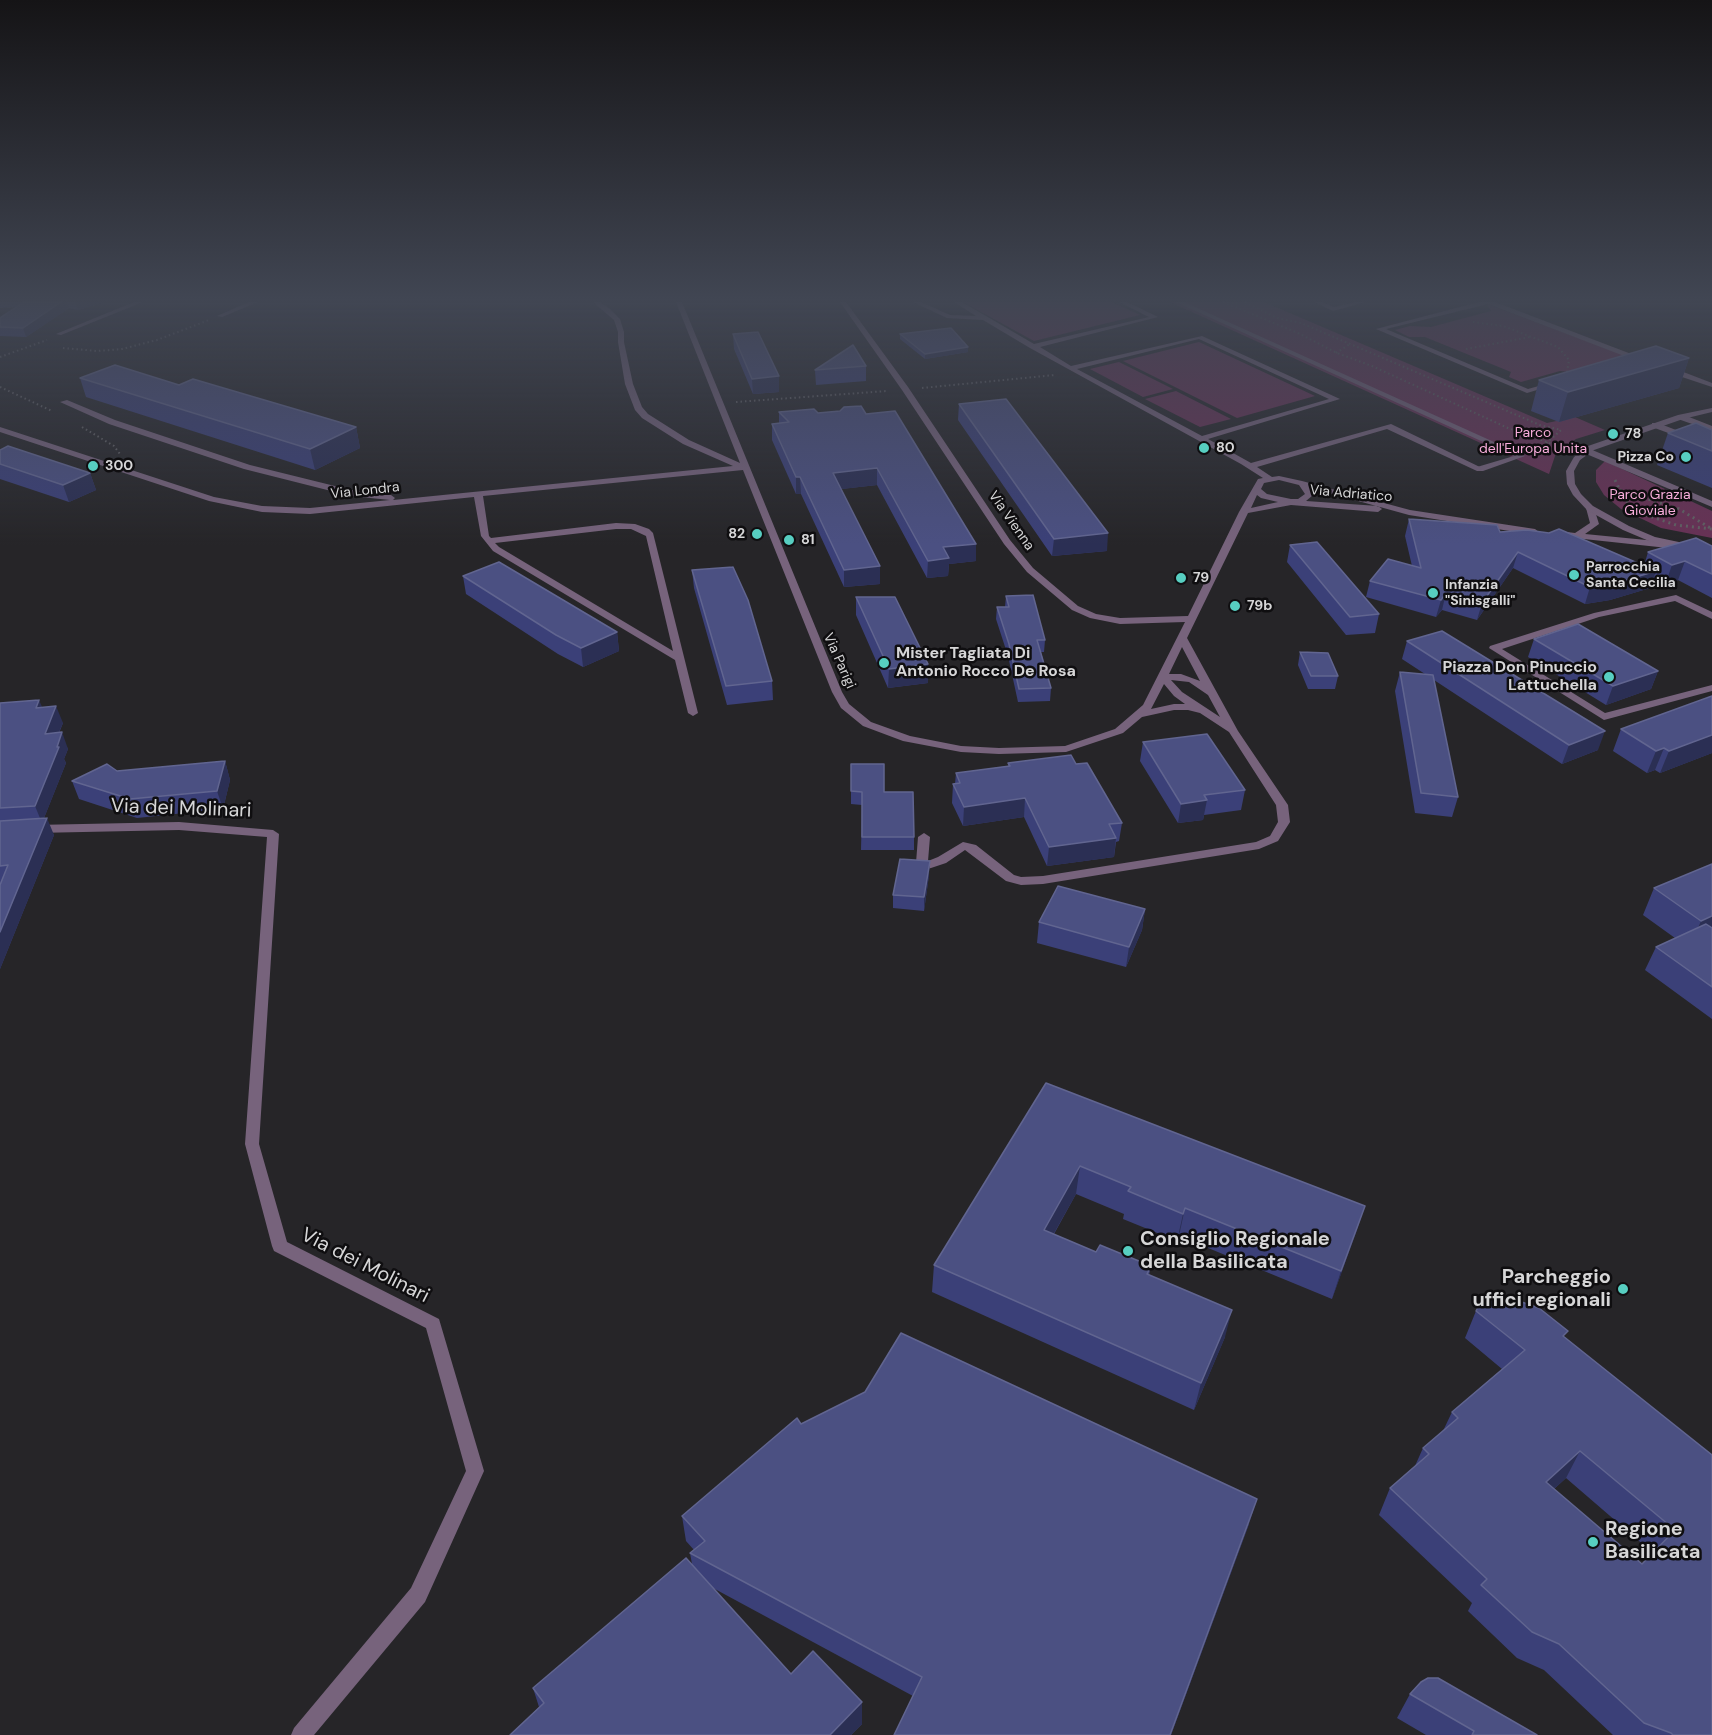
<!DOCTYPE html>
<html>
<head>
<meta charset="utf-8">
<style>
	body { margin:0 }
	canvas { display:block; background:#262528 }
</style>
</head>
<body>
<canvas width="1712" height="1735"></canvas>
<script>
const ctx = document.querySelector('canvas').getContext('2d');
ctx.lineJoin = 'round';
function paint(path, color) {
  ctx.fillStyle = color;
  ctx.fill(path, 'evenodd');
}
function toPath(rows) {
  const path = new Path2D();
  for (const r of rows) {
    path.moveTo(r[0], r[1]);
    for (let i = 2; i < r.length; i += 2) path.lineTo(r[i], r[i + 1]);
  }
  return path;
}
function trace(path, color, width, dash) {
  ctx.strokeStyle = color;
  ctx.lineWidth = width;
  ctx.lineCap = dash ? 'butt' : 'round';
  ctx.setLineDash(dash || []);
  ctx.stroke(path);
}
function label(font, color, halo, rows, align = 'center') {
  ctx.font = font + ' "DM Sans",sans-serif';
  ctx.lineWidth = 5;
  ctx.setLineDash([]);
  ctx.textBaseline = 'middle';
  ctx.strokeStyle = halo;
  ctx.fillStyle = color;
  for (const [text, x, y, turn = 0] of rows) {
    ctx.save();
    ctx.translate(x, y);
    ctx.rotate((+turn || 0) * Math.PI / 180);
    ctx.textAlign = isNaN(turn) ? turn : align;
    if (halo) ctx.strokeText(text, 0, 0);
    ctx.fillText(text, 0, 0);
    ctx.restore();
  }
}
paint(toPath([
	[963,302,1112,302,1140,315,1034,341],
	[1170,302,1264,302,1547,423,1575,417,1605,430,1576,439,1556,453,1549,474],
	[1487,305,1490,305,1640,361,1580,373,1560,371,1521,382,1509,377,1511,372,1425,337,1409,337,1395,330,1410,326,1431,327,1491,311],
	[1199,342,1315,396,1237,418,1123,361],
	[1119,362,1173,389,1143,397,1090,369],
	[1176,391,1231,419,1200,427,1145,399],
	[1605,461,1712,511,1712,538,1661,528,1621,509,1604,495,1596,482,1596,470]
]), '#683155');
trace(toPath([
	[1223,302,1298,333,1337,353,1372,366,1508,428,1566,449],
	[1245,302,1277,318,1301,323,1540,425,1561,430,1540,449,1533,447],
	[1227,303,1246,304],
	[1473,322,1503,326,1558,347,1569,360,1567,372,1570,374],
	[63,348,97,351,122,349,157,340,209,320],
	[1466,349,1530,337],
	[1336,353,1350,344],
	[0,357,47,340],
	[0,387,52,411],
	[922,388,1055,375],
	[736,402,887,391],
	[82,427,114,446,120,454]
]), '#616063', 2, [1.5, 3]);
trace(toPath([
	[1615,480,1624,499,1643,514,1676,525,1712,529],
	[1620,490,1679,509,1712,529]
]), '#616063', 3, [2, 4]);
paint(toPath([
	[1176,302,1184,302,1525,456,1483,471,1477,471,1477,467,1514,456,1176,302],
	[1678,415,1684,415,1712,426,1712,431,1678,419,1678,415],
	[1652,423,1658,423,1712,444,1712,449,1652,427,1652,423]
]), '#77637c');
paint(toPath([
	[134,302,143,302,61,335,56,334,134,302],
	[249,302,258,302,222,317,217,316,249,302],
	[594,302,600,302,610,309,620,319,624,332,624,342,633,384,642,407,648,414,689,440,740,463,676,302,682,302,842,692,849,704,871,722,910,736,961,746,999,748,1065,746,1115,729,1143,705,1185,622,1120,624,1090,618,1072,610,1027,572,1004,544,902,390,840,302,846,302,908,387,1010,540,1033,568,1078,606,1096,614,1120,618,1188,616,1239,512,1258,479,1263,478,1241,464,1030,348,983,320,947,318,913,302,921,302,950,315,976,316,954,302,962,302,1034,344,1149,317,1119,302,1127,302,1158,317,1040,347,1071,366,1202,336,1340,399,1208,439,1251,463,1391,424,1484,469,1477,471,1387,429,1257,467,1272,477,1279,476,1302,481,1410,510,1535,529,1539,532,1535,535,1409,515,1311,488,1313,495,1306,501,1378,506,1382,509,1378,512,1291,505,1248,513,1187,638,1238,731,1288,805,1290,822,1278,841,1259,849,1043,884,1021,885,1006,881,965,850,946,863,931,868,927,869,918,866,916,863,918,837,924,833,930,837,928,861,938,857,963,842,976,845,1014,875,1021,877,1043,876,1256,842,1270,836,1278,822,1276,805,1229,732,1200,713,1188,710,1174,710,1142,717,1123,733,1066,752,999,754,961,752,903,741,863,726,841,708,832,692,743,470,483,496,489,536,491,538,616,523,635,524,649,529,653,533,698,713,693,716,688,713,675,660,493,551,481,536,474,497,310,514,262,512,209,501,0,432,0,427,214,497,262,506,310,508,390,500,351,496,244,469,109,424,60,402,67,400,115,420,250,465,351,490,391,495,395,498,393,500,733,466,683,444,642,418,635,410,625,384,618,342,618,332,614,320,595,304,594,302],
	[1199,339,1329,399,1202,436,1077,369,1199,339],
	[1279,480,1299,485,1305,494,1298,499,1291,499,1267,494,1261,489,1264,483,1279,480],
	[1257,495,1261,498,1278,502,1251,508,1257,495],
	[616,529,631,529,646,536,673,651,499,547,495,543,616,529],
	[1182,647,1200,681,1181,674,1169,674,1182,647],
	[1171,680,1189,682,1208,695,1220,717,1182,692,1171,680],
	[1164,684,1174,696,1185,704,1174,704,1151,709,1164,684],
	[1314,302,1322,302,1334,307,1355,302,1366,302,1333,311,1314,302],
	[1479,302,1495,302,1647,360,1640,362,1488,304,1386,329,1528,389,1553,382,1557,384,1527,393,1376,329,1479,302],
	[1667,368,1673,368,1712,383,1712,387,1667,372,1667,368],
	[1584,449,1590,449,1712,501,1712,507,1584,453,1584,449],
	[1590,505,1594,508,1599,524,1585,534,1677,543,1681,546,1677,549,1556,536,1555,534,1559,531,1575,533,1590,523,1586,508,1590,505],
	[1676,595,1712,612,1712,619,1675,601,1599,617,1502,649,1605,713,1712,685,1712,691,1604,720,1489,648,1490,646,1594,613,1676,595],
	[179,822,273,830,279,834,259,1144,287,1242,439,1319,484,1471,425,1602,314,1735,291,1735,294,1728,411,1588,466,1471,426,1328,274,1251,272,1246,245,1144,267,837,179,830,35,833,29,829,35,825,179,822]
]), '#77637c');
paint(toPath([
	[1712,408,1712,412,1683,419,1594,450,1580,460,1574,471,1575,484,1581,494,1593,506,1629,526,1655,537,1712,549,1712,555,1649,541,1623,530,1587,510,1573,495,1567,484,1566,471,1574,457,1588,446,1678,415,1712,408]
]), '#77637c');
paint(toPath([
	[0,302,104,302,78,310,69,308,26,337,0,336,0,318,17,307,0,308],
	[733,334,779,392,753,394,734,349],
	[900,334,968,347,968,352,925,359,900,339],
	[1689,358,1679,388,1559,422,1531,411,1539,380],
	[866,366,866,381,816,385,815,370],
	[80,378,179,385,356,427,360,448,315,470,86,397],
	[959,404,1107,551,1052,556,958,420],
	[779,412,866,414,976,561,949,564,948,576,927,578,877,485,841,489,880,584,844,587,801,494,796,494,772,440,772,424,779,423],
	[1712,430,1712,488,1657,465,1668,433],
	[0,450,90,473,96,490,69,502,0,479],
	[1409,519,1500,532,1644,566,1648,552,1712,546,1712,598,1678,580,1665,585,1653,578,1650,588,1610,600,1585,604,1513,568,1477,620,1442,610,1436,617,1366,597,1370,581,1412,566,1405,536],
	[1290,545,1379,614,1375,633,1346,635,1287,562],
	[692,570,772,681,773,700,727,705,694,588],
	[463,576,617,632,619,651,583,667,558,654,466,594],
	[1006,596,1045,640,1044,652,1041,652,1051,688,1050,701,1018,702,1008,656,996,619,997,607,1005,607],
	[856,597,928,664,928,683,888,688,856,615],
	[1534,639,1658,671,1651,689,1606,705,1528,657],
	[1407,641,1598,750,1562,764,1434,680,1458,797,1452,817,1415,813,1395,691,1400,672,1425,674,1402,659],
	[1300,652,1338,676,1335,689,1308,689,1298,665],
	[1712,696,1712,753,1660,773,1655,770,1647,773,1613,751,1621,729],
	[0,703,42,708,63,723,59,733,68,749,64,759,66,763,44,818,54,835,0,969],
	[1143,742,1245,790,1241,810,1204,815,1203,820,1178,823,1140,761],
	[225,761,230,780,223,809,137,818,79,799,72,781,117,771],
	[1008,763,1076,764,1122,823,1119,841,1116,842,1114,857,1047,866,1024,817,963,826,952,803,953,784,955,784,956,773,1008,766],
	[851,764,884,792,914,837,914,850,861,850,862,805,851,804],
	[1712,864,1712,1019,1645,970,1656,947,1675,938,1643,915,1654,888],
	[929,875,924,911,893,908,893,895],
	[1145,909,1142,930,1126,967,1037,943,1039,922],
	[1046,1083,1365,1206,1332,1299,1179,1236,1177,1241,1123,1219,1124,1214,1076,1194,1054,1234,1096,1252,1151,1266,1149,1275,1225,1337,1194,1410,932,1292,934,1265],
	[1476,1311,1565,1338,1712,1455,1712,1735,1613,1735,1544,1670,1517,1658,1468,1611,1472,1603,1379,1515,1390,1488,1415,1466,1423,1448,1443,1431,1452,1412,1502,1369,1465,1338],
	[1566,1478,1653,1553,1642,1564,1554,1489],
	[801,1424,1249,1524,1171,1735,894,1735,913,1696,713,1588,791,1674,862,1724,851,1735,510,1735,539,1707,533,1688,692,1564,690,1553,694,1550,686,1541,682,1516],
	[1410,1694,1537,1735,1426,1735,1397,1718]
]), '#3b4078');
paint(toPath([
	[61,302,67,302,69,308,26,337,23,328],
	[75,302,104,302,78,310],
	[968,347,968,352,925,359,925,354],
	[1689,358,1679,388,1559,422,1568,392],
	[779,376,779,392,753,394,752,379],
	[356,427,360,448,315,470,310,449],
	[877,468,877,485,833,490,833,473],
	[90,473,96,490,69,502,63,485],
	[796,477,800,477,801,494,796,494],
	[1108,533,1107,551,1052,556,1054,539],
	[976,544,976,561,949,564,948,576,927,578,928,561,943,547],
	[1518,552,1513,568,1477,620,1482,603],
	[1685,561,1678,580,1665,585,1672,565],
	[880,566,880,584,844,587,844,570],
	[1656,571,1650,588,1610,600,1585,604,1590,587],
	[1446,593,1442,610,1436,617,1441,600],
	[617,632,619,651,583,667,581,648],
	[928,664,928,683,888,688,889,669],
	[1658,671,1651,689,1606,705,1613,686],
	[39,700,46,716,36,708],
	[56,706,63,723,51,750,45,734],
	[1605,731,1598,750,1562,764,1569,745],
	[62,732,68,749,64,759,66,763,42,823,35,806],
	[1712,735,1712,753,1660,773,1669,751],
	[1664,748,1655,770,1647,773,1656,751],
	[225,761,230,780,223,809,217,791],
	[1025,798,1024,817,963,826,964,807],
	[1207,800,1203,820,1178,823,1181,804],
	[47,818,54,835,0,969,0,932],
	[1116,838,1114,857,1047,866,1049,847],
	[930,861,929,875,924,911,924,897],
	[1145,909,1142,930,1126,967,1129,947],
	[1712,916,1712,938,1689,948,1701,921],
	[1080,1166,1076,1194,1040,1258,1044,1230],
	[1365,1206,1356,1233,1332,1299,1341,1271],
	[1185,1208,1179,1236,1177,1241,1183,1214],
	[1232,1310,1225,1337,1194,1410,1201,1383],
	[1580,1451,1566,1478,1532,1509,1546,1482],
	[1257,1499,1249,1524,1171,1735,1170,1735],
	[862,1702,862,1724,851,1735,830,1735]
]), '#2b2f54');
const building = toPath([
	[24,302,61,302,23,328,0,327,0,318,24,302],
	[951,328,968,347,925,354,900,334,951,328],
	[758,332,779,376,752,379,733,334,758,332],
	[853,345,866,366,815,370,853,345],
	[1656,346,1689,358,1568,392,1539,380,1656,346],
	[115,365,179,385,193,379,356,427,310,449,80,378,115,365],
	[1006,399,1108,533,1054,539,959,404,1006,399],
	[861,406,866,414,895,411,976,544,943,547,949,558,928,561,877,468,833,473,880,566,844,570,800,477,796,477,772,424,789,422,779,412,814,409,818,413,840,411,844,407,861,406],
	[1696,423,1712,430,1712,451,1668,433,1696,423],
	[8,446,90,473,63,485,0,464,0,450,8,446],
	[1409,519,1497,525,1500,532,1527,530,1549,533,1559,529,1656,571,1616,583,1590,587,1518,552,1482,603,1446,593,1441,600,1370,581,1388,559,1421,568,1409,519],
	[1696,538,1712,546,1712,574,1685,561,1672,565,1648,552,1696,538],
	[1317,542,1379,614,1350,617,1290,545,1317,542],
	[499,562,617,632,581,648,556,635,463,576,499,562],
	[733,567,748,600,772,681,726,686,692,570,733,567],
	[1033,595,1045,640,1037,640,1051,688,1019,689,1009,644,997,607,1009,607,1006,596,1033,595],
	[856,597,895,597,928,664,889,669,856,597],
	[1578,624,1658,671,1613,686,1534,639,1578,624],
	[1442,631,1605,731,1569,745,1407,641,1442,631],
	[1300,652,1328,653,1338,676,1311,676,1300,652],
	[1400,672,1433,675,1458,797,1421,793,1400,672],
	[1712,696,1712,735,1669,751,1664,748,1656,751,1621,729,1712,696],
	[39,700,36,708,56,706,45,734,62,732,57,747,59,747,35,806,0,808,0,703,39,700],
	[1207,734,1245,790,1204,795,1207,800,1181,804,1143,742,1207,734],
	[1071,755,1076,764,1087,763,1122,823,1109,824,1116,838,1049,847,1025,798,964,807,953,784,960,783,956,773,1010,766,1008,763,1071,755],
	[225,761,217,791,130,799,72,781,107,764,117,771,225,761],
	[851,764,884,764,884,792,913,792,914,837,862,837,862,792,851,791,851,764],
	[47,818,0,932,0,885,8,865,0,866,0,821,47,818],
	[900,859,930,861,924,897,893,895,900,859],
	[1712,864,1712,916,1701,921,1654,888,1712,864],
	[1058,886,1145,909,1129,947,1039,922,1058,886],
	[1706,924,1712,928,1712,987,1656,947,1706,924],
	[1046,1083,1365,1206,1341,1271,1185,1208,1183,1214,1128,1191,1131,1187,1080,1166,1044,1230,1096,1252,1100,1245,1151,1266,1147,1274,1232,1310,1201,1383,934,1265,1046,1083],
	[1484,1296,1513,1299,1539,1308,1568,1331,1563,1336,1712,1455,1712,1735,1673,1735,1671,1733,1644,1723,1559,1644,1532,1632,1481,1585,1487,1579,1390,1488,1429,1454,1423,1448,1458,1418,1452,1412,1525,1350,1476,1311,1484,1296],
	[1580,1451,1675,1530,1642,1564,1546,1482,1580,1451],
	[901,1333,1257,1499,1170,1735,894,1735,922,1677,690,1553,705,1541,682,1516,797,1418,801,1424,865,1392,901,1333],
	[686,1558,791,1674,813,1651,862,1702,830,1735,510,1735,544,1703,533,1688,686,1558],
	[1428,1678,1438,1678,1537,1735,1472,1735,1474,1731,1410,1694,1421,1682,1428,1678]
]);
paint(building, '#4b5082');
trace(building, '#616590', 1.5);
const sky = ctx.createLinearGradient(0, 0, 0, 545);
sky.addColorStop(0, '#151416');
sky.addColorStop(0.55, '#414653');
sky.addColorStop(1, '#41465300');
ctx.fillStyle = sky;
ctx.fillRect(0, 0, 1712, 545);
for (const [x, y, r, color] of [
	[1613,434,6,"#57cec1"],
	[1204,448,6,"#57cec1"],
	[1686,457,6,"#57cec1"],
	[93,466,6,"#57cec1"],
	[757,534,6,"#57cec1"],
	[789,540,6,"#57cec1"],
	[1574,575,6,"#57cec1"],
	[1181,578,6,"#57cec1"],
	[1433,593,6,"#57cec1"],
	[1235,606,6,"#57cec1"],
	[884,663,6,"#57cec1"],
	[1609,677,6,"#57cec1"],
	[1128,1251,6,"#57cec1"],
	[1623,1289,6,"#57cec1"],
	[1593,1542,6,"#57cec1"]
]) {
  const dot = new Path2D();
  dot.arc(x, y, r, 0, 2 * Math.PI);
  ctx.fillStyle = color;
  ctx.fill(dot);
  trace(dot, '#0f0e10', 2);
}
label('14px', '#f8addb', '#0f0e10', [
	["Parco",1533,433],
	["dell'Europa Unita",1533,449],
	["Parco Grazia",1650,495],
	["Gioviale",1650,511]
]);
label('bold 14px', '#d6d6d7', '#0f0e10', [
	["78",1625,434],
	["80",1216,448],
	["Pizza Co",1674,457,"right"],
	["300",105,466],
	["82",745,534,"right"],
	["81",801,540],
	["Parrocchia",1586,567],
	["Santa Cecilia",1586,583],
	["79",1193,578],
	["Infanzia",1445,585],
	["\"Sinisgalli\"",1445,601],
	["79b",1247,606]
], 'left');
label('14px', '#d6d6d7', '#0f0e10', [
	["Via Londra",365,491,-6],
	["Via Adriatico",1351,494,5],
	["Via Vienna",1011,521,55],
	["Via Parigi",839,661,66]
]);
label('bold 16px', '#d6d6d7', '#0f0e10', [
	["Mister Tagliata Di",896,654],
	["Antonio Rocco De Rosa",896,672],
	["Piazza Don Pinuccio",1597,668,"right"],
	["Lattuchella",1597,686,"right"]
], 'left');
label('20px', '#d6d6d7', '#0f0e10', [
	["Via dei Molinari",181,809,2],
	["Via dei Molinari",365,1266,27]
]);
label('bold 20px', '#d6d6d7', '#0f0e10', [
	["Consiglio Regionale",1140,1240],
	["della Basilicata",1140,1263],
	["Parcheggio",1611,1278,"right"],
	["uffici regionali",1611,1301,"right"],
	["Regione",1605,1530],
	["Basilicata",1605,1553]
], 'left');
</script>
</body>
</html>
